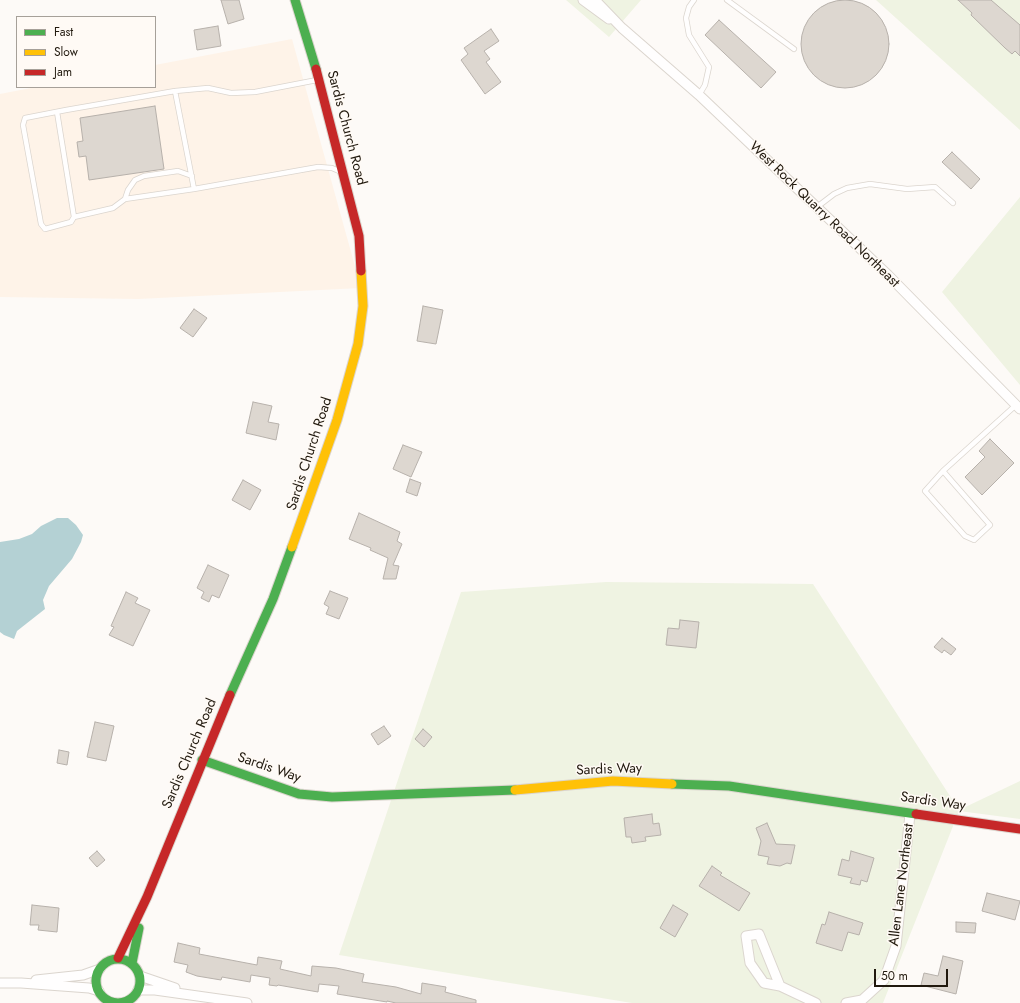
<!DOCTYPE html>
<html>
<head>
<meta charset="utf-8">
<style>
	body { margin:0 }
	#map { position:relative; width:1020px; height:1003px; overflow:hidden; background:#fdfaf7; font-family:Jost,sans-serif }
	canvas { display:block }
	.legend { position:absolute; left:16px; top:16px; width:140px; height:72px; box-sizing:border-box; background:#fffaf5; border:1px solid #a6a099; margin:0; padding:5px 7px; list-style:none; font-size:12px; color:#21190e }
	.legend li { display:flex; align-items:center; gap:8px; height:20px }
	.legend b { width:20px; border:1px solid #a6a099 }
	.scale { position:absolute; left:874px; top:969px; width:74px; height:18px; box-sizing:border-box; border:2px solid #21190e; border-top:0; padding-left:5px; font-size:12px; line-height:14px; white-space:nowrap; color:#21190e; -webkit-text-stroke:3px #fffaf5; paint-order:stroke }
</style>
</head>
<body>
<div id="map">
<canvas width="1020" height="1003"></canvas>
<ul class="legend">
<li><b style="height:5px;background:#4caf50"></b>Fast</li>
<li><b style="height:5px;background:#ffc107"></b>Slow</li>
<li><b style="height:5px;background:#c62828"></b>Jam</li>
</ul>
<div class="scale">50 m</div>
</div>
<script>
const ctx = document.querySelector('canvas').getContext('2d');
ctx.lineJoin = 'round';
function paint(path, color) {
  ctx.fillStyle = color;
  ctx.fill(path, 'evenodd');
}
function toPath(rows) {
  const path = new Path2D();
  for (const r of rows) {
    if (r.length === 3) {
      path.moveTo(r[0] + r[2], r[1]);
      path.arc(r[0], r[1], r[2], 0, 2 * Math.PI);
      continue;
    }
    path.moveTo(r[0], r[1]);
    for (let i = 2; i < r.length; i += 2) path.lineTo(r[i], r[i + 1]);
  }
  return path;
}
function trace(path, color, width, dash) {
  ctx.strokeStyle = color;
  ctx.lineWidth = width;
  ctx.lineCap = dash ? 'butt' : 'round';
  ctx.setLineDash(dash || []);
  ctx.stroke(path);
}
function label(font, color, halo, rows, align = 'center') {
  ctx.font = font + ' Jost,sans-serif';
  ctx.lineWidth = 3;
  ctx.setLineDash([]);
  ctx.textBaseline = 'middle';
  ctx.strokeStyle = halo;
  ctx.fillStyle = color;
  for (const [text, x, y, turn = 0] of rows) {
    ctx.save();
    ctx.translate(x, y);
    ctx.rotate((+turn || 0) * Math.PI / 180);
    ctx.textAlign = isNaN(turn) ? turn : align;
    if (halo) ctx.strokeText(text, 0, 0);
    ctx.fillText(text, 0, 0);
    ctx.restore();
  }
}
paint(toPath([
	[292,39,361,288,138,299,0,297,0,94,36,87,155,87,155,65]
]), '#fef3e8');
paint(toPath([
	[566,0,641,0,609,37],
	[876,0,1020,0,1020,130],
	[1020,197,1020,385,942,292],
	[606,582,813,584,959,810,1020,781,1020,819,959,811,883,1003,632,1003,339,955,461,592]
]), '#eff3e2');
paint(toPath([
	[57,518,68,518,76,525,83,535,81,542,72,559,49,586,43,600,45,609,17,631,14,639,4,635,0,632,0,542,19,539,32,534,41,526]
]), '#b4d1d4');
const building = toPath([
	[845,44,44],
	[221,0,239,0,244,19,228,24,221,0],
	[958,0,991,0,1020,25,1020,56,1015,51,1012,54,1005,48,971,15,972,13,958,0],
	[719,20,776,72,761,88,705,35,719,20],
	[218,26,221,46,197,50,194,30,218,26],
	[491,29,499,41,484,51,490,59,486,62,501,82,485,94,461,60,468,54,464,48,491,29],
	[155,106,164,169,89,180,86,156,79,157,77,142,83,141,80,118,155,106],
	[952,152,980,179,971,189,942,162,952,152],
	[423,306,443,310,436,344,417,341,423,306],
	[194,309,207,318,193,337,180,328,194,309],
	[253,402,272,406,268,422,279,424,276,440,246,433,253,402],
	[990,439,1014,463,982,495,965,477,985,457,979,451,990,439],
	[403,445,422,452,411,477,393,469,403,445],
	[410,479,421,483,417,496,406,492,410,479],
	[243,480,261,490,250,510,232,500,243,480],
	[359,513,400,532,397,541,402,544,393,565,399,566,396,579,383,579,388,558,370,550,371,548,349,539,359,513],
	[208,565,229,575,219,598,212,595,209,602,201,598,204,592,197,588,208,565],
	[330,591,348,598,339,619,326,614,329,607,324,604,330,591],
	[126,592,138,598,135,603,150,610,133,646,109,635,114,627,111,626,126,592],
	[680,620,699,622,696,648,666,645,668,628,679,629,680,620],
	[942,638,956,649,951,655,944,650,942,653,934,647,942,638],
	[95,722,114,726,106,761,87,757,95,722],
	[384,726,391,736,378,745,371,734,384,726],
	[423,729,432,737,424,747,415,739,423,729],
	[59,750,69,752,67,765,57,763,59,750],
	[652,814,653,824,659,823,661,835,645,837,646,841,632,843,631,837,626,837,624,818,652,814],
	[767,823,776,844,795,845,791,864,787,863,780,866,767,864,769,857,758,855,761,841,756,828,767,823],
	[97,851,105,860,97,867,89,858,97,851],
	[851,851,874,858,867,882,861,880,860,885,850,883,852,878,838,875,842,859,849,861,851,851],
	[712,866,722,873,720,875,750,893,739,911,699,886,712,866],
	[987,893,1020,901,1015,920,982,911,987,893],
	[32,905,59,908,57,932,38,930,39,925,30,925,32,905],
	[673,905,688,914,675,937,660,928,673,905],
	[829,912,863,923,859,935,848,932,842,951,816,943,822,924,825,925,829,912],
	[956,922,976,923,975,933,956,932,956,922],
	[178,943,200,948,199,954,257,965,258,957,282,961,280,969,311,976,312,966,336,968,364,974,362,982,396,987,421,994,422,983,446,987,445,992,476,1000,476,1003,396,1003,387,1001,387,1002,337,994,339,986,319,984,318,992,278,985,277,986,269,985,270,978,251,975,250,982,222,977,221,980,197,976,186,972,188,965,174,962,178,943],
	[943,956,963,961,956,994,921,985,924,973,938,976,943,956]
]);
paint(building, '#ddd7d0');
trace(building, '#b7b1ab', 1);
const lane = toPath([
	[694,0,689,7,686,18,689,35,709,67,705,85,699,95],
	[727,0,794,49],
	[175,91,194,189],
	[57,112,74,217,71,222,45,229,41,224,23,125,25,118,66,110,175,91,208,88,231,93,255,92,317,80],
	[125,199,128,190,135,180,144,176,178,171,192,176],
	[817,207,834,194,847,188,870,184,907,189,935,187,953,203],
	[74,217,113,208,125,199,194,189,318,167,332,168,339,171],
	[943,471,990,525,974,540,965,536,925,491,943,471,1016,405]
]);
const street = toPath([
	[583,0,609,19],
	[595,0,622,28,699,95,888,275,1020,409],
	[140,976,175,988],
	[36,980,83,975,100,969],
	[0,983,21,983,89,988,99,991],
	[780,986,759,934,746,936,750,963,764,983,780,986,816,1003],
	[138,990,155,990,247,1003],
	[846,1003,862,1000,884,980,896,946,910,814]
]);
const fast = toPath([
	[295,0,316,69],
	[230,695,273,599,292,547],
	[202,760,299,794,332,797,515,790],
	[672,784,729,786,916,814],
	[118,981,22],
	[132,963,139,928]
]);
const slow = toPath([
	[292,547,337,420,358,344,363,306,361,271],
	[515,790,613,781,672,784]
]);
const jam = toPath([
	[316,69,359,236,361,271],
	[916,814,1020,829],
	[118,958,147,897,230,695]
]);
trace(lane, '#dbd5ce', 6);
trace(street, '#dbd5ce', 11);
trace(fast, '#dbd5ce', 11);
trace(slow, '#dbd5ce', 11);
trace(jam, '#dbd5ce', 11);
trace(lane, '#fffefe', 4.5);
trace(street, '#fffefe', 9);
trace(fast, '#4caf50', 9);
trace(slow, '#ffc107', 9);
trace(jam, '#c62828', 9);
label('14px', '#21190e', '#fffaf5', [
	["Sardis Church Road",346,128,75],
	["West Rock Quarry Road Northeast",824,215,44],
	["Sardis Church Road",310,454,-72],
	["Sardis Church Road",190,754,-67],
	["Sardis Way",269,768,19],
	["Sardis Way",609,770,-2],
	["Sardis Way",933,802,8],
	["Allen Lane Northeast",902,885,-83]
]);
</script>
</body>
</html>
